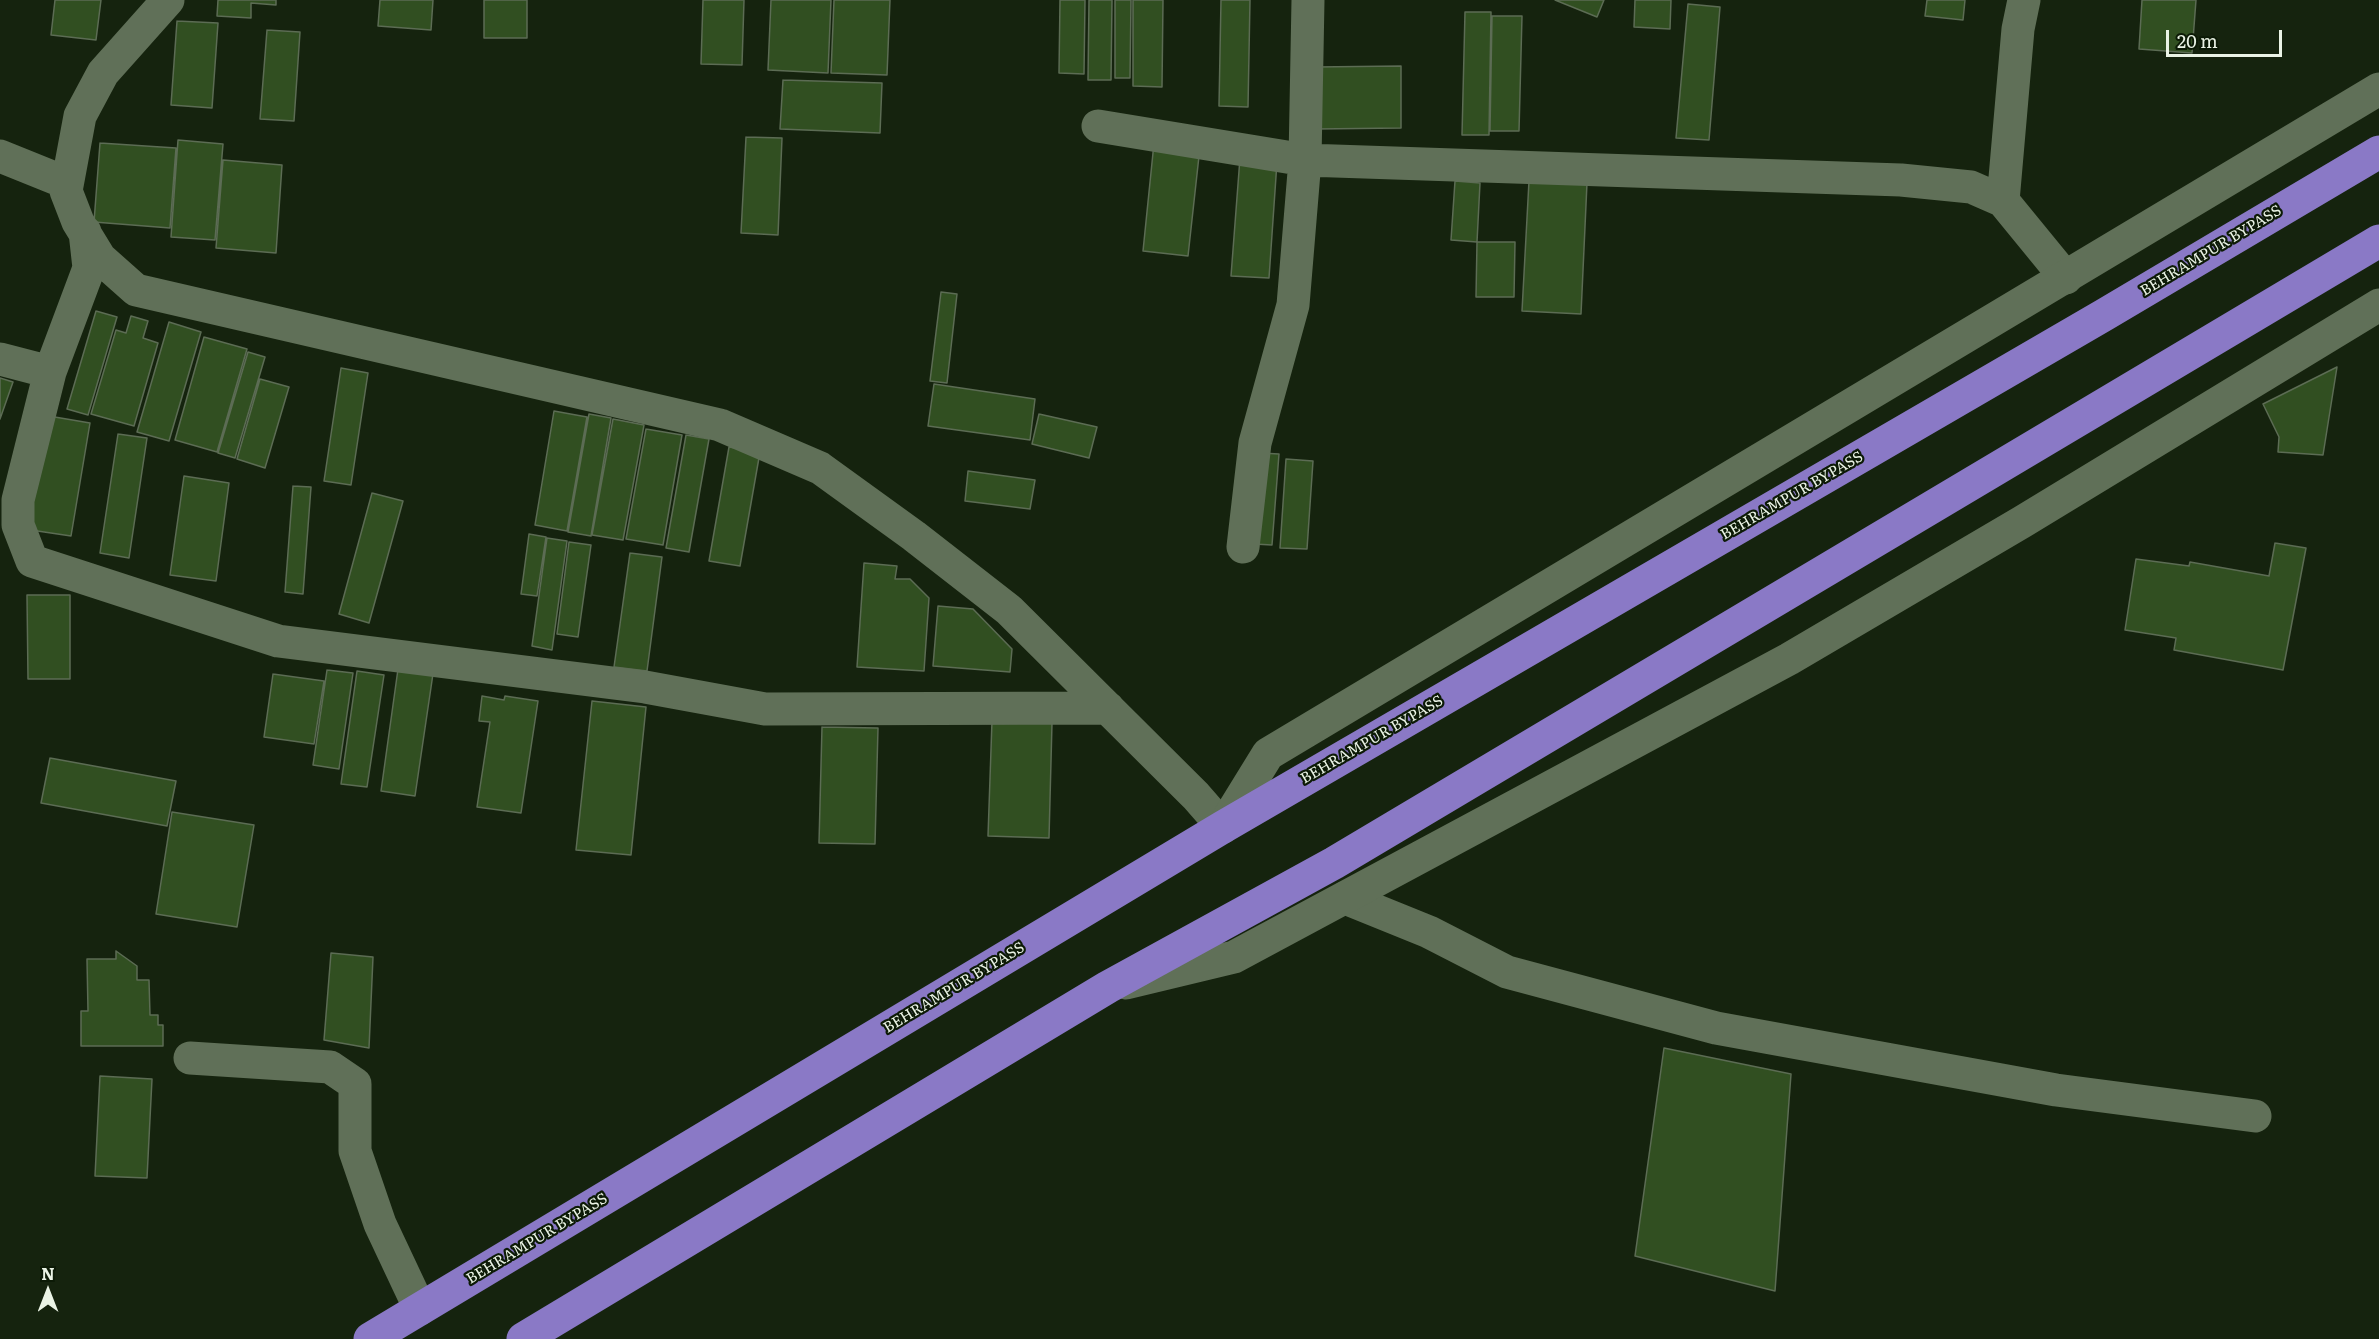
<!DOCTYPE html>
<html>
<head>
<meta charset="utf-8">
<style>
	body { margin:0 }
	#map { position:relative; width:2379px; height:1339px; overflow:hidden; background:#15230e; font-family:Literata,serif }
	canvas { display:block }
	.north { position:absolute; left:18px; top:1261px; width:60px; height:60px; -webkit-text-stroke:4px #0c1a06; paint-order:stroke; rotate:0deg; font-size:16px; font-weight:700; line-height:24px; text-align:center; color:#eaf3e5 }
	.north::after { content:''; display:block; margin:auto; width:21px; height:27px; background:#eaf3e5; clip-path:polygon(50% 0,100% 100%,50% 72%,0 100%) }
	.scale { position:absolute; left:2166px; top:30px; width:116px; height:27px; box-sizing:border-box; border:3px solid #eaf3e5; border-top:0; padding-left:8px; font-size:18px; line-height:21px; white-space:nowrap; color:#eaf3e5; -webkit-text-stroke:4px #0c1a06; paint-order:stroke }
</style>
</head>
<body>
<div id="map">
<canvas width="2379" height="1339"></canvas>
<div class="north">N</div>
<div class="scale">20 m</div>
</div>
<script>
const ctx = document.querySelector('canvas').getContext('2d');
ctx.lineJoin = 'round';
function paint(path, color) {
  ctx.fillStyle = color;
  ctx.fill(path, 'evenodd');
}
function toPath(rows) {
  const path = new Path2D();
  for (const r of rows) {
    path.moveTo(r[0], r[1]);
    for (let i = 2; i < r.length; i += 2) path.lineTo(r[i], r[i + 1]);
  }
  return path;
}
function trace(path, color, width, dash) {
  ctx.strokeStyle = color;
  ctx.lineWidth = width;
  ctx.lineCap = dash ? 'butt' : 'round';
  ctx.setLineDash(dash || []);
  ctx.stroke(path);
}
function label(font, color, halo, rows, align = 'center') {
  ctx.font = font + ' Literata,serif';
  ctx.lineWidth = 4.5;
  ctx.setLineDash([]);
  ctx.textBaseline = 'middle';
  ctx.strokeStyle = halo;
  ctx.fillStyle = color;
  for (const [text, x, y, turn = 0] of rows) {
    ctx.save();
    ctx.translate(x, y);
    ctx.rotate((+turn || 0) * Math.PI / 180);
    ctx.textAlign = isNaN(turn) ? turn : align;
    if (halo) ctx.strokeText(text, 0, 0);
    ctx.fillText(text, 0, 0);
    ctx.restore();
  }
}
const building = toPath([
	[55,0,101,0,96,40,51,35,55,0],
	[218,0,276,0,276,5,251,3,251,18,217,16,218,0],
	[380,0,433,0,431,30,378,26,380,0],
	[484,0,527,0,527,38,484,38,484,0],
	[703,0,744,0,742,65,701,64,703,0],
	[771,0,831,0,828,73,768,70,771,0],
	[834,0,890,0,887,75,831,73,834,0],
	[1060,0,1085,0,1084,74,1059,73,1060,0],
	[1089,0,1112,0,1111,80,1088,80,1089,0],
	[1115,0,1131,0,1130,78,1115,78,1115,0],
	[1133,0,1163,0,1162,87,1133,86,1133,0],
	[1221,0,1250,0,1248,107,1219,106,1221,0],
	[1555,0,1604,0,1597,17,1555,0],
	[1635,0,1671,0,1670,29,1634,27,1635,0],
	[1927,0,1965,0,1963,20,1925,16,1927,0],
	[2142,0,2196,0,2192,53,2139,49,2142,0],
	[1688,4,1720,7,1709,140,1676,138,1688,4],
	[1465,12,1491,12,1489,135,1462,135,1465,12],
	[1492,16,1522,16,1519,131,1490,131,1492,16],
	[177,21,218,23,212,108,171,105,177,21],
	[267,30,300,32,294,121,260,119,267,30],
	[1401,66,1401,128,1316,129,1315,67,1401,66],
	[783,80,882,83,880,133,780,129,783,80],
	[746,137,782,138,778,235,741,233,746,137],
	[178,140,223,144,215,240,171,237,178,140],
	[100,143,176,148,170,228,94,222,100,143],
	[1154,143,1200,147,1188,256,1143,251,1154,143],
	[1240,158,1277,162,1269,278,1231,276,1240,158],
	[223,160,282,165,276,253,216,248,223,160],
	[1455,181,1480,183,1477,242,1451,240,1455,181],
	[1529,181,1587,183,1581,314,1522,311,1529,181],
	[1477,242,1515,242,1514,297,1476,297,1477,242],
	[941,292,957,294,947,383,930,381,941,292],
	[96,311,117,317,88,415,67,409,96,311],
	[131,316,148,321,143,338,158,343,134,426,91,414,116,330,126,333,131,316],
	[169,322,201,332,169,441,137,432,169,322],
	[204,337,247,349,217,452,175,440,204,337],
	[248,352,265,357,235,458,218,453,248,352],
	[2337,367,2323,455,2278,452,2279,437,2263,404,2337,367],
	[341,368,368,373,351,485,324,481,341,368],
	[0,378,13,382,0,419,0,378],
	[260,379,289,387,265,468,237,459,260,379],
	[934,384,1035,399,1030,440,928,426,934,384],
	[554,411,587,417,567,531,535,525,554,411],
	[589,414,611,418,591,536,568,532,589,414],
	[1039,414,1097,427,1089,458,1032,444,1039,414],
	[43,415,90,423,71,536,24,529,43,415],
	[613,419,644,425,623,540,592,535,613,419],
	[646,429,682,435,663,545,626,539,646,429],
	[118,434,147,438,129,558,100,553,118,434],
	[686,435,709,439,689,552,666,548,686,435],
	[729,447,760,452,740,566,709,561,729,447],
	[1261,453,1279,454,1272,545,1254,544,1261,453],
	[1286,459,1313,461,1307,549,1280,548,1286,459],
	[968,471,1035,480,1030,509,965,501,968,471],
	[184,476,229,483,216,581,170,575,184,476],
	[293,486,311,487,303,594,285,592,293,486],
	[372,493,403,501,369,623,339,614,372,493],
	[529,534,546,537,537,596,521,594,529,534],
	[547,538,567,541,552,650,532,646,547,538],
	[569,542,591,545,578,637,557,634,569,542],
	[2275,543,2306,548,2283,670,2174,650,2176,638,2125,630,2136,559,2189,566,2190,562,2269,576,2275,543],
	[630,553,662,557,647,671,614,667,630,553],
	[864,563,897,566,895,579,910,579,929,598,924,671,857,667,864,563],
	[27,595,70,595,70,679,28,679,27,595],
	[938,606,973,609,1012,649,1010,672,933,666,938,606],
	[399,662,434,667,415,796,381,791,399,662],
	[327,670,353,673,339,769,313,765,327,670],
	[357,671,384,675,367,787,341,784,357,671],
	[273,674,324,681,314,744,264,737,273,674],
	[482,696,504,700,505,696,538,701,521,813,477,807,490,722,479,721,482,696],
	[592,701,646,707,631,855,576,850,592,701],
	[992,721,1052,723,1049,838,988,836,992,721],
	[822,727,878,728,875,844,819,843,822,727],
	[50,758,176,781,167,826,41,803,50,758],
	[172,812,254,825,237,927,156,914,172,812],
	[116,951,137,966,137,980,149,980,150,1015,158,1015,158,1025,163,1025,163,1046,81,1046,81,1011,88,1011,87,959,116,959,116,951],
	[331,953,373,957,369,1048,324,1040,331,953],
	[1664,1048,1791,1074,1775,1291,1635,1256,1664,1048],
	[100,1076,152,1079,147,1178,95,1176,100,1076]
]);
paint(building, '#314f21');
trace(building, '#5c6c54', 1.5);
trace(toPath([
	[168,0,103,73,80,116,66,191,78,222,100,258,136,290,720,425,820,468,914,536,1009,610,1196,796,1223,827],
	[1098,126,1305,160,1901,180,1971,187,2003,201,2066,278],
	[0,156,67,183],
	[2003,201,2018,29,2024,0],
	[85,232,89,268,50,372,18,500,18,525,32,561,278,641,645,687,765,709,1108,708],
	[0,359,50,372],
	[1243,547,1255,443,1293,305,1305,160,1308,0],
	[1345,898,1429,932,1507,972,1716,1028,2056,1090,2255,1116],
	[190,1058,330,1067,355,1084,355,1151,380,1224,420,1309]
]), '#607058', 33);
trace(toPath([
	[1223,827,1268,754,2379,89],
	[1126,983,1234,957,1789,659,2022,522,2379,305]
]), '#607058', 33);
trace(toPath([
	[370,1339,1223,827,2104,315,2379,152],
	[523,1339,1108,987,1334,863,2379,241]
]), '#8a79c6', 33);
label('15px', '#eaf3e5', '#0c1a06', [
	["BEHRAMPUR BYPASS",2211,251,-31],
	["BEHRAMPUR BYPASS",1792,496,-30],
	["BEHRAMPUR BYPASS",1372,740,-30],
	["BEHRAMPUR BYPASS",954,988,-31],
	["BEHRAMPUR BYPASS",537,1239,-31]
]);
</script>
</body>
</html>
